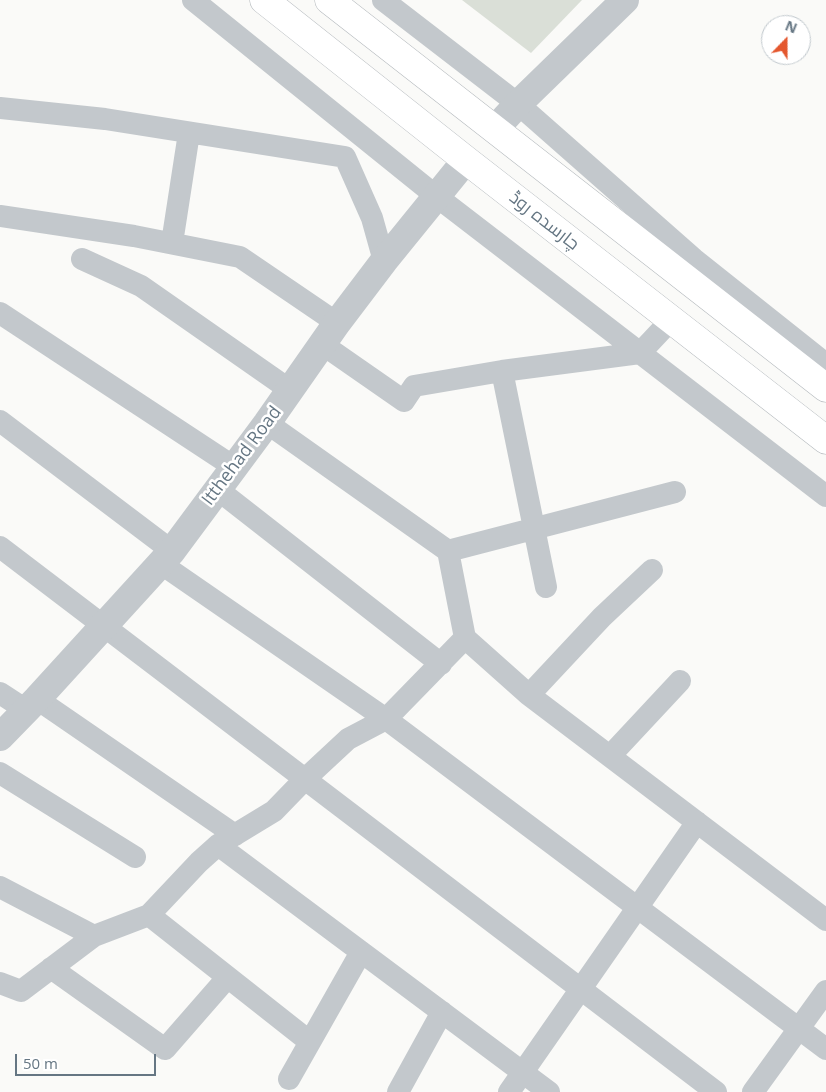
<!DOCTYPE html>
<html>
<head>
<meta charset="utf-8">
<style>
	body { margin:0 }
	#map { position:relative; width:826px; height:1092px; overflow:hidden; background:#fafaf8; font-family:"Open Sans",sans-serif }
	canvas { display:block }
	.north { position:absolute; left:761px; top:15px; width:50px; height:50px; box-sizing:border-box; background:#fff; border:1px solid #c1c8cd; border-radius:50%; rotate:22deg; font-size:14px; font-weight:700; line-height:20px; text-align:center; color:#657683 }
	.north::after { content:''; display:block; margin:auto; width:18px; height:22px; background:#e4572e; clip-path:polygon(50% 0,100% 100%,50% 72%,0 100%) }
	.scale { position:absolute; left:15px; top:1054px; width:141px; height:22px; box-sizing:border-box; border:2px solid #657683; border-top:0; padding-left:6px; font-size:15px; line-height:18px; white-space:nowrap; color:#657683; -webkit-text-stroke:4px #fff; paint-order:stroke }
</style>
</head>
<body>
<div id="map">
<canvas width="826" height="1092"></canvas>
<div class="north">N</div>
<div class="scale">50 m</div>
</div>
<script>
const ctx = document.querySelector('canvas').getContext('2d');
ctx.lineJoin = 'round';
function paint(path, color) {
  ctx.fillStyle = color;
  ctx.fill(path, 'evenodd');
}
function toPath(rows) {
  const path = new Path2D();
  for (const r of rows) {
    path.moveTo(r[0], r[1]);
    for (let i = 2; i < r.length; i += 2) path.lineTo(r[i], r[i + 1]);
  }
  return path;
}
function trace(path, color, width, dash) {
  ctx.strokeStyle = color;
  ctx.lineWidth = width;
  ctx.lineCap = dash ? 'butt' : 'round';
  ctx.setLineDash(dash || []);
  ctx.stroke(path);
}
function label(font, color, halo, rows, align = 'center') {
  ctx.font = font + ' "Open Sans",Cairo,sans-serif';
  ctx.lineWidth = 5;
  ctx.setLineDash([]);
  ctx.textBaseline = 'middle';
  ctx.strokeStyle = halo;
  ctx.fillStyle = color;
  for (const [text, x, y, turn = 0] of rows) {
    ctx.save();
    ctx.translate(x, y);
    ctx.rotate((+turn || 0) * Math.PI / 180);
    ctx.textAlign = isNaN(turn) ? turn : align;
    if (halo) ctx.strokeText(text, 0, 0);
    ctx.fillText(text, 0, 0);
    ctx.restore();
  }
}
paint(toPath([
	[462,0,582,0,531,53]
]), '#dadfd7');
const trunk = toPath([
	[264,0,466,160,826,440],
	[329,0,826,388]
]);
trace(trunk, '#b4b9bd', 29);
trace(toPath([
	[193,0,436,196,826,496],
	[383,0,518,104,694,259,826,364],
	[0,108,105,119,345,157,372,218,384,261],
	[0,216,134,236,240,257,337,323],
	[172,243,189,133],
	[82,259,141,286,290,390],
	[0,313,234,467],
	[322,344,404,401,414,386,502,371,640,353,672,319],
	[502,371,546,587],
	[0,421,172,551],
	[267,423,448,551,675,492],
	[217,489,441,664],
	[0,547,716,1092],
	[448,551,465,638,529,695,826,920],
	[160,563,386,719,826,1049],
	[0,693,26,710],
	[529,695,602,617,652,570],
	[37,699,235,835],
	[610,756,680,681],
	[0,773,135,857],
	[218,845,549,1092],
	[0,887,94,936],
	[149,915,310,1042],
	[51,968,165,1049,227,978],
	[0,983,21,991,94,936,149,915,199,862,218,845,274,811,305,779,348,739,386,719,465,638],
	[289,1079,361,952],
	[398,1092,442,1012],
	[509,1092,697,822],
	[753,1092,826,991]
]), '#c3c8cc', 22);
trace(toPath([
	[495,129,518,104,625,0],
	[0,737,37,699,172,551,267,423,337,323,384,261,466,160]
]), '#c3c8cc', 28);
trace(trunk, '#fff', 28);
label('18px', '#657683', '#fff', [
	["چارسدہ روڈ",544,221,38],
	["Itthehad Road",242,456,-53]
]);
</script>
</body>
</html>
